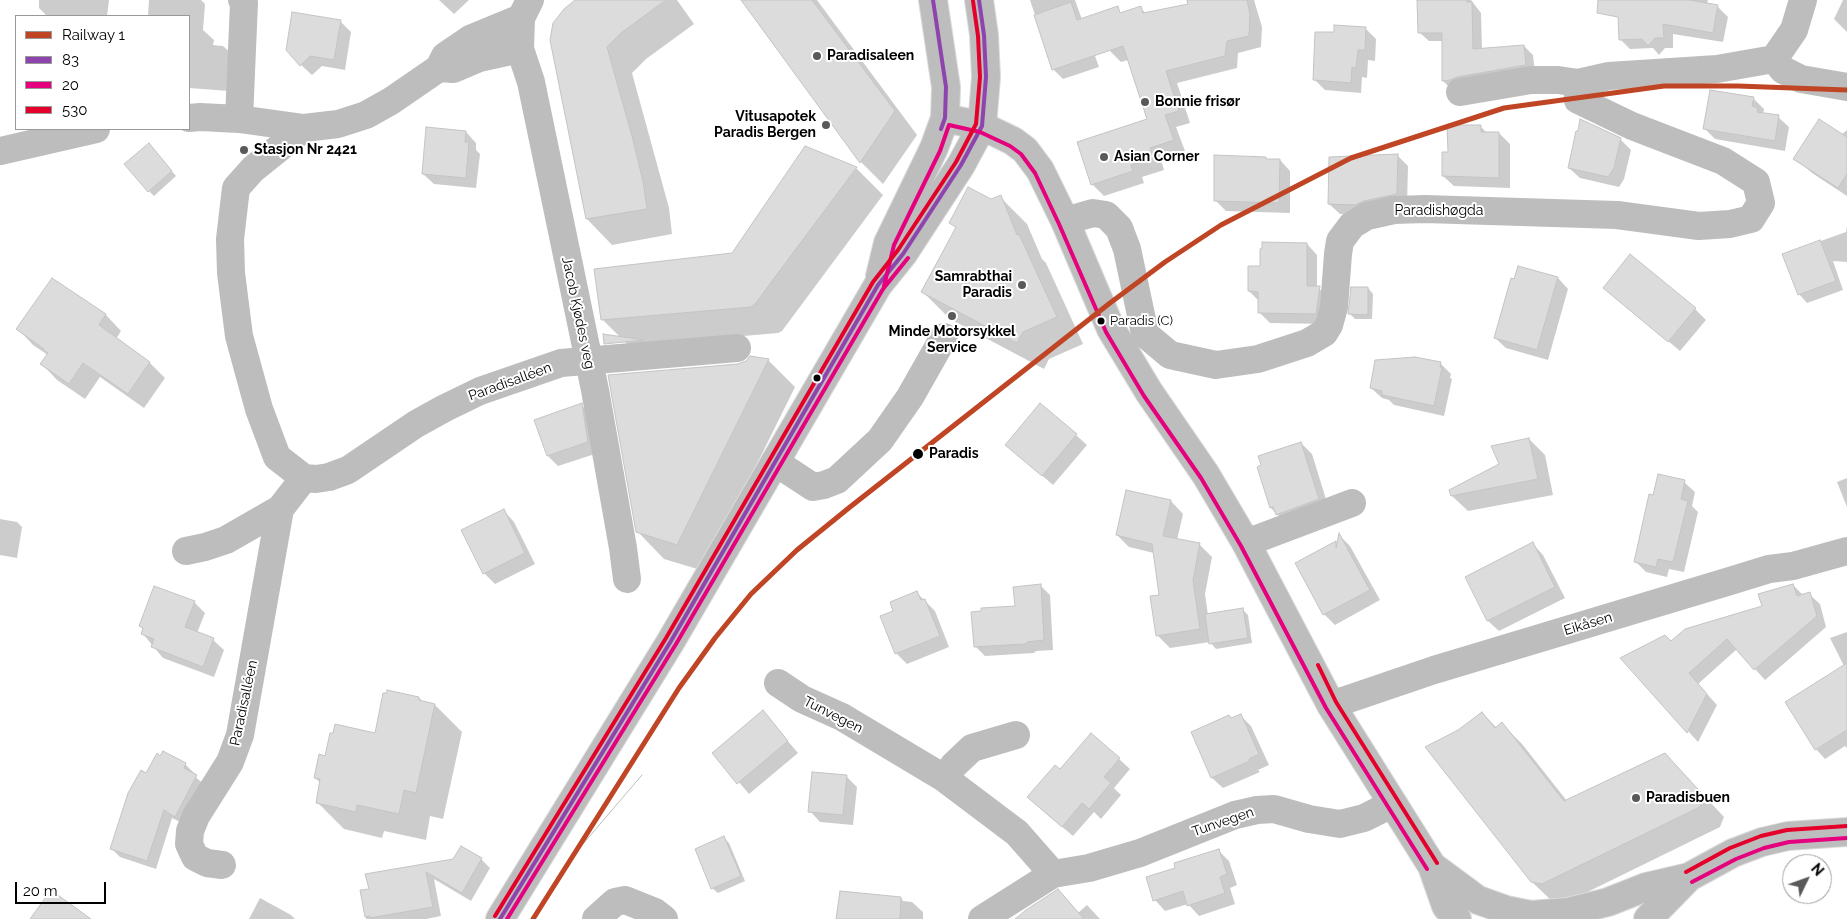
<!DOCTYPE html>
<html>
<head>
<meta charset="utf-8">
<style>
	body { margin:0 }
	#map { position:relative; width:1847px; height:919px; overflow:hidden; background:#fff; font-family:Raleway,sans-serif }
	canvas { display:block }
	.legend { position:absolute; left:15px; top:15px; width:175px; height:115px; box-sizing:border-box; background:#fff; border:1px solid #999; margin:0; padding:6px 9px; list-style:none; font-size:15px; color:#000 }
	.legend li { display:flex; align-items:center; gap:10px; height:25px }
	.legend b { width:25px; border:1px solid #999 }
	.north { position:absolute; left:1782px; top:854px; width:50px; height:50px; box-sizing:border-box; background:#fff; border:1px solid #999; border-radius:50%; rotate:48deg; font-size:14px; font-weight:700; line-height:20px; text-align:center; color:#000 }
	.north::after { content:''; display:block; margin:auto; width:18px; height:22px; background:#595959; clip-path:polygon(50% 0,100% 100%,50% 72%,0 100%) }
	.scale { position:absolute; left:15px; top:882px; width:91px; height:22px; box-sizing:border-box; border:2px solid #000; border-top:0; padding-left:6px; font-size:15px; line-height:18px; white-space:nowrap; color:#000; -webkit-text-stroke:4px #fff; paint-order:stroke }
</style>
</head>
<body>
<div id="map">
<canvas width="1847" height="919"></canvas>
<ul class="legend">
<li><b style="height:6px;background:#bf4525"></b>Railway 1</li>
<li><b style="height:6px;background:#8e44ad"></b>83</li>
<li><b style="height:6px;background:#e5007d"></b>20</li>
<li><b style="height:6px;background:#e4002b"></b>530</li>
</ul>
<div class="north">N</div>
<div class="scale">20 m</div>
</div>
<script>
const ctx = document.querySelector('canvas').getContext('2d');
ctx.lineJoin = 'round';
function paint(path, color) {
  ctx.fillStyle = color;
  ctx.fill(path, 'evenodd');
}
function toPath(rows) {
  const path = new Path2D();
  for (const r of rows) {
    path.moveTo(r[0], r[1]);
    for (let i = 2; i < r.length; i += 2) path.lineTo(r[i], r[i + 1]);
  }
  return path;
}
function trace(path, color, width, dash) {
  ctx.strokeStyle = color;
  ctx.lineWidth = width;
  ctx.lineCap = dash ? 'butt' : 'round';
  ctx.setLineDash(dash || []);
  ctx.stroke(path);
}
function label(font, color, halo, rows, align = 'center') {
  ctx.font = font + ' Raleway,sans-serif';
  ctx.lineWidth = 4;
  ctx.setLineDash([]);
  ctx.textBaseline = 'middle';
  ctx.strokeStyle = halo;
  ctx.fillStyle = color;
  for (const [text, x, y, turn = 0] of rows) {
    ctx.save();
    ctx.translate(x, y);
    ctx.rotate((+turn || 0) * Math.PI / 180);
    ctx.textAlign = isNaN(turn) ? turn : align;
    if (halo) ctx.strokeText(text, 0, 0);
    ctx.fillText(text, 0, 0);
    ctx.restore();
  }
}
paint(toPath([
	[39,0,109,0,107,16,47,16,39,8],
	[149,0,201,0,205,4,203,30,214,40,213,45,223,46,233,55,229,91,189,88,189,16,148,16],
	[439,0,469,0,454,14],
	[577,0,677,0,694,24,646,59,632,73,669,208,672,234,612,245,587,219],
	[742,0,817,0,917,135,883,184,861,162],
	[1030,0,1075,0,1099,67,1063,79,1053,69],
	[1200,0,1254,0,1262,27,1261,47,1238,53,1237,68,1177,83,1190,123,1176,127,1185,151,1161,160,1164,170,1142,177,1144,183,1104,196,1092,184,1148,120,1128,60,1121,62,1110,51,1140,8,1147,14,1190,5],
	[1429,0,1471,0,1481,13,1482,50,1524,46,1533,55,1535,74,1452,90,1443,81,1443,41,1429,41,1419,32],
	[1619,0,1708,0,1707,4,1718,7,1728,17,1723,42,1673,34,1673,48,1665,48,1659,55,1653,48,1630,49,1620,39],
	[1843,0,1847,0,1847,32,1834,19],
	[340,21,351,32,345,70,322,66,312,75,301,65],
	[1365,28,1376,39,1375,61,1368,60,1367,78,1362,77,1361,93,1325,90,1314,79,1335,34],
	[1753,98,1764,109,1763,114,1778,117,1789,127,1785,151,1715,139,1704,128],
	[1480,126,1487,133,1499,133,1510,144,1510,188,1454,186,1443,176,1449,153],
	[1847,130,1847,196,1812,173,1803,165],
	[466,132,476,143,476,150,480,154,476,188,434,184,423,174],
	[1620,139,1631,150,1624,179,1619,187,1580,178,1569,168],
	[153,149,176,176,154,196,149,191],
	[1397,155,1408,166,1407,205,1367,215,1340,214,1329,204],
	[1265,158,1268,161,1280,160,1290,171,1290,213,1226,211,1215,200],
	[856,168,883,195,782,331,778,333,629,346,602,319,733,254],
	[1000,197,1027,224,1042,259,1046,263,1083,344,1049,359,1044,369,950,319,923,292,957,229,951,223],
	[1847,226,1847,262,1833,261,1843,290,1807,303,1799,294,1784,254,1846,232],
	[1307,244,1317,255,1317,287,1330,298,1326,324,1270,323,1259,312,1259,301,1249,291],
	[1518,267,1558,278,1568,289,1548,360,1506,348,1495,338],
	[52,280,106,315,121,331,116,339,150,363,165,378,144,408,100,377,85,399,57,380,42,364,48,355,33,345,18,329],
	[1368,288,1373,294,1372,319,1355,319,1350,314],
	[1605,288,1695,309,1706,320,1680,351],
	[768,360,795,387,704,571,664,559,637,531,739,365],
	[1440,363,1451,374,1450,378,1452,379,1444,416,1394,405,1389,400,1382,398,1371,388],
	[581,405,592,415,598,453,558,466,548,456],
	[1076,435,1087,445,1053,485,1007,445],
	[1529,439,1545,455,1553,495,1468,511,1452,496,1500,464],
	[1301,443,1312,454,1329,509,1288,525,1271,508,1258,468],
	[1847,478,1847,507,1837,482],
	[1684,482,1695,492,1692,506,1698,512,1684,572,1669,569,1667,577,1646,572,1635,561,1654,496],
	[1171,501,1183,514,1177,540,1200,545,1212,557,1205,594,1208,615,1243,610,1248,615,1252,643,1216,649,1210,642,1170,648,1157,635,1160,596,1154,553,1129,547,1117,535],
	[504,511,514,522,535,564,495,584,484,573],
	[0,519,17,522,22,527,17,558,0,555],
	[1340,536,1350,546,1380,600,1335,625,1324,614,1335,542,1338,545],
	[1533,544,1543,555,1565,598,1499,631,1488,621,1466,577],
	[1040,585,1050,595,1053,650,1036,651,1034,653,985,656,975,646],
	[1793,585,1803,595,1809,594,1820,604,1826,627,1765,680,1737,649,1698,684,1717,705,1698,742,1622,658,1671,643,1763,607],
	[917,593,935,611,949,647,907,664,896,653],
	[194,602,205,613,197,633,213,640,224,650,214,677,163,658,143,634,144,630,140,626],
	[1847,632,1847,748,1845,746,1825,759,1816,749,1786,702,1844,666,1830,638],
	[388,695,419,698,423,702,435,705,462,732,443,819,430,816,426,840,384,831,382,838,344,829,317,802,321,783,315,778,326,758,376,734],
	[763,712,798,753,749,794,714,753],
	[1482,713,1497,728,1502,724,1522,744,1567,801,1685,775,1724,817,1720,827,1563,904,1553,902,1532,882,1459,731],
	[1240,715,1251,726,1269,765,1258,770,1260,772,1223,788,1212,778,1193,733],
	[161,757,185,764,194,773,193,775,205,785,184,824,172,818,156,869,120,857,111,848,146,775],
	[1119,759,1130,769,1114,788,1121,795,1101,819,1094,812,1073,836,1040,808,1060,771],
	[846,776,857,787,853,825,820,822,810,811],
	[724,838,729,843,745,881,718,893,712,888],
	[1218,850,1229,861,1237,885,1230,888,1235,904,1199,916,1188,904,1165,911,1155,900,1177,868],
	[481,859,490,868,471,901,434,879,441,916,426,919,366,919,362,891,370,890,367,875],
	[260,898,291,915,295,919,249,919],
	[901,898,903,901,912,902,923,912,923,919,838,919],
	[1087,905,1100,919,1039,919,1078,913]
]), '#0003');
const building = toPath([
	[575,0,666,0,621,33,607,47,632,136,643,181,647,209,586,219,550,40,553,23,564,9,575,0],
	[741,0,812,0,895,111,860,163,741,0],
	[1187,0,1247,0,1250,14,1249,36,1227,41,1225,56,1166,71,1179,111,1165,115,1174,140,1150,148,1153,158,1131,165,1133,171,1091,185,1077,142,1147,119,1123,46,1052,70,1034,15,1071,2,1077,20,1118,6,1120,13,1141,6,1143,13,1188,4,1187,0],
	[1417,0,1467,0,1467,2,1472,2,1473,49,1524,45,1526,65,1457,77,1450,80,1442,81,1442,33,1418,33,1417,0],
	[1598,0,1690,0,1718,5,1713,33,1663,24,1664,38,1655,38,1648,46,1642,39,1619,40,1618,17,1597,13,1598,0],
	[292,12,341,20,334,60,310,56,300,66,286,50,292,12],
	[1334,25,1366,27,1365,50,1358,50,1356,68,1352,67,1351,83,1313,80,1315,32,1334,32,1334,25],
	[1710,90,1754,97,1752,106,1758,108,1757,112,1779,115,1775,141,1703,129,1710,90],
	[1580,119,1621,138,1614,168,1608,177,1568,168,1576,131,1578,131,1580,119],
	[1819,119,1847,137,1847,174,1838,188,1793,159,1819,119],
	[1447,125,1481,125,1481,132,1499,132,1499,178,1442,176,1442,152,1448,152,1447,125],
	[426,127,466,131,465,142,469,142,466,178,422,174,426,127],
	[149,143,172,171,148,192,124,164,149,143],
	[805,146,857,167,755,304,751,307,601,320,594,269,732,253,805,146],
	[1398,154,1397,194,1364,201,1355,205,1328,204,1329,157,1398,154],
	[1214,155,1266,157,1266,159,1280,159,1279,203,1214,201,1214,155],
	[968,187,991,199,1001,195,1017,235,1019,234,1057,317,1023,332,1017,343,921,292,956,227,949,223,968,187],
	[1820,240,1836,281,1798,295,1782,254,1820,240],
	[1262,242,1307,243,1307,286,1320,286,1316,314,1258,313,1258,292,1248,291,1248,266,1260,266,1260,249,1262,248,1262,242],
	[1630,254,1696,308,1668,342,1603,288,1630,254],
	[1518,266,1558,277,1537,350,1494,338,1511,278,1514,279,1518,266],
	[52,278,106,314,99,325,150,362,128,394,83,363,69,384,40,364,48,353,43,350,44,349,16,329,52,278],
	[1351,287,1368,287,1368,315,1348,314,1351,287],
	[603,334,644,340,604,344,603,334],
	[750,356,769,359,677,545,636,532,608,375,738,364,746,361,750,356],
	[1415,357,1441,362,1440,367,1442,368,1434,406,1382,395,1382,391,1370,388,1375,360,1415,357],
	[582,403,588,442,547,456,534,420,582,403],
	[1040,403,1077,434,1042,476,1005,445,1040,403],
	[1529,438,1538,479,1451,496,1449,490,1499,464,1491,446,1529,438],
	[1301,442,1319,499,1276,515,1273,507,1270,508,1257,467,1261,465,1258,456,1301,442],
	[1658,474,1685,480,1681,499,1688,501,1673,562,1658,559,1656,567,1634,562,1649,494,1653,495,1658,474],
	[1126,490,1171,500,1163,536,1200,543,1193,580,1200,629,1156,636,1150,596,1159,595,1152,544,1116,535,1126,490],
	[504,509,525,553,483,574,461,530,504,509],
	[1339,533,1370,590,1323,615,1295,563,1336,541,1336,548,1339,533],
	[1533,542,1555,587,1487,621,1465,577,1533,542],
	[1041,584,1044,640,1027,642,1027,643,1024,644,974,647,971,612,981,611,981,608,1015,606,1013,587,1041,584],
	[1793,584,1797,596,1810,592,1817,616,1754,670,1727,639,1689,673,1707,694,1687,733,1620,658,1665,635,1671,641,1685,629,1762,606,1758,594,1793,584],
	[154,586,195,601,185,627,214,638,203,667,151,647,154,639,141,634,143,628,139,626,154,586],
	[917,591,921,600,925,599,940,636,895,654,880,616,893,611,890,602,917,591],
	[1243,608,1248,638,1209,644,1205,614,1243,608],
	[1847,663,1847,730,1815,750,1785,702,1847,663],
	[387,690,419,697,419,700,435,704,416,793,404,790,399,814,357,805,356,812,316,803,320,779,314,778,319,754,325,756,330,733,333,733,335,724,375,733,383,693,387,693,387,690],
	[763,710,788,741,737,784,712,753,763,710],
	[1482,712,1495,728,1502,722,1564,801,1665,753,1704,796,1700,807,1542,884,1531,882,1425,747,1458,730,1482,712],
	[1241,714,1259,754,1249,759,1250,761,1211,778,1191,732,1229,715,1231,718,1241,714],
	[1091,733,1120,758,1104,777,1111,783,1089,809,1082,803,1062,827,1027,797,1055,765,1060,769,1091,733],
	[163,751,186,763,184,768,197,775,175,817,164,810,147,861,110,849,128,793,141,770,146,773,157,753,160,756,163,751],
	[812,772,847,775,843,815,808,812,812,772],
	[724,836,741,876,711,889,695,849,724,836],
	[461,846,482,858,462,893,426,872,433,907,370,918,370,916,365,917,360,890,369,889,365,874,453,859,461,846],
	[1219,849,1227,874,1220,877,1225,893,1187,906,1183,891,1153,901,1146,877,1175,868,1174,863,1219,849],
	[1058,889,1084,919,1015,919,1026,910,1058,889],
	[51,890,91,919,30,919,51,890],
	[840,891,901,897,900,919,836,919,840,891]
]);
paint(building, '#dcdcdc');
trace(building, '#c4c4c4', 1);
const major = toPath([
	[945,118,982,126,1013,141,1025,150,1040,170,1065,221,1111,329,1149,392,1206,475,1246,543,1331,705,1432,866,1446,906,1457,919],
	[880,276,888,243,934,148,945,118,946,87,933,0],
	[1432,866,1478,900,1506,910,1531,915,1568,912,1608,902,1646,887,1689,877],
	[500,919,671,641,878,285,903,254,961,165,982,126,986,77,984,35,979,0],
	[1648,919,1689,877,1733,853,1762,842,1788,836,1847,832]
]);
trace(major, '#dbdbdb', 30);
trace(toPath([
	[530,0,521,18,520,49,531,82,595,390,623,548,627,579],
	[1774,59,1783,70,1801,79,1847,87],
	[439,68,453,69,479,58,520,49],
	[1460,92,1531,80,1558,80,1578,83,1609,76,1717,69,1774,59,1794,30,1803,0],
	[189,118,200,117,239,119,304,128,338,124,366,115,391,101,439,68,445,56,470,39,521,18],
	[239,119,244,3,242,0],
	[304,128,253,169,236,188,230,239,231,273,239,336,259,409,277,457,304,478,316,479,329,477,348,470,416,424,445,408,480,391,561,363,737,348],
	[0,151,96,129],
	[1065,221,1093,213,1106,215,1119,228,1127,249,1145,334,1170,355,1216,365,1258,359,1307,343,1324,333,1329,325,1334,307,1338,254,1340,241,1352,225,1367,216,1394,210,1425,209,1617,215,1699,226,1730,224,1751,219,1761,203,1756,182,1723,161,1632,126,1578,100,1578,83],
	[775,462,813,487,824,485,837,480,880,440,910,397,944,337],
	[1246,543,1352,503],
	[186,551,205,547,226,540,280,509],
	[778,683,802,699,842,717,944,778,1017,833,1053,874,1089,868,1140,853,1235,815,1257,810,1274,809,1309,819,1340,824,1364,818,1392,804],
	[1331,705,1434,670,1730,581,1769,569,1793,566,1847,551],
	[944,778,954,765,972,748,1016,735],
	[222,865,207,863,195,857,189,844,190,831,196,816,230,762,240,735,280,509,304,478],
	[596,919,615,902,625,900,655,912,664,919],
	[982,919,1053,874]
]), '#bdbdbd', 28);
trace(major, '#bdbdbd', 28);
trace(toPath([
	[577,851,642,775]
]), '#bdbdbd', 1);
trace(toPath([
	[933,0,946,87,945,118,941,129],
	[500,919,671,641,878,285,903,254,961,165,982,126,986,77,984,35,979,0]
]), '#8e44ad', 4);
trace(toPath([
	[884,286,894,245,940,151,949,125,980,132,1010,146,1021,154,1035,173,1059,224,1106,332,1144,396,1201,478,1241,546,1326,708,1427,869],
	[1692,882,1736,859,1764,848,1789,842,1847,838],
	[507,919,676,644,883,289,908,258]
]), '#e5007d', 4);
trace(toPath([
	[1318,665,1336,702,1437,863],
	[1686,872,1730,848,1761,836,1787,830,1847,826],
	[495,916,666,638,873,282,898,250,956,162,976,124,980,77,978,36,973,1]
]), '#e4002b', 4);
trace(toPath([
	[533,919,679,688,715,638,751,594,797,550,850,507,1110,303,1165,262,1221,225,1351,158,1504,108,1664,86,1738,86,1847,90]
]), '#bf4525', 5);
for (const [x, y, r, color] of [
	[817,56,5,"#595959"],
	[1145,102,5,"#595959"],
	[826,125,5,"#595959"],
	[244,150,5,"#595959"],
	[1104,157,5,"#595959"],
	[1022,285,5,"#595959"],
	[952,316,5,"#595959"],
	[1101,321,4.5,"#000"],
	[817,378,4.5,"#000"],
	[918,454,6,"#000"],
	[1636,798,5,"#595959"]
]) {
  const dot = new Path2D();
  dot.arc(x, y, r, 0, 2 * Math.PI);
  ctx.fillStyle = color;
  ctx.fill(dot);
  trace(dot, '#fff', 2);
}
label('13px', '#000', '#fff', [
	["Paradis (C)",1110,321]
], 'left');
label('bold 14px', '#000', '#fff', [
	["Paradisaleen",827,56],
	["Bonnie frisør",1155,102],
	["Vitusapotek",816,117,"right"],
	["Paradis Bergen",816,133,"right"],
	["Stasjon Nr 2421",254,150],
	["Asian Corner",1114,157],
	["Samrabthai",1012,277,"right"],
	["Paradis",1012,293,"right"],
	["Minde Motorsykkel",952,332,"center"],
	["Service",952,348,"center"],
	["Paradisbuen",1646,798]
], 'left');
label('14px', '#000', '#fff', [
	["Paradishøgda",1439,211],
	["Jacob Kjødes veg",578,313,78],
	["Paradisalléen",510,382,-20],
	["Eikåsen",1588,624,-17],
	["Paradisalléen",244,703,-78],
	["Tunvegen",833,715,27],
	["Tunvegen",1223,822,-19]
]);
label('bold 14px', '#000', '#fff', [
	["Paradis",929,454]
], 'left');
</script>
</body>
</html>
